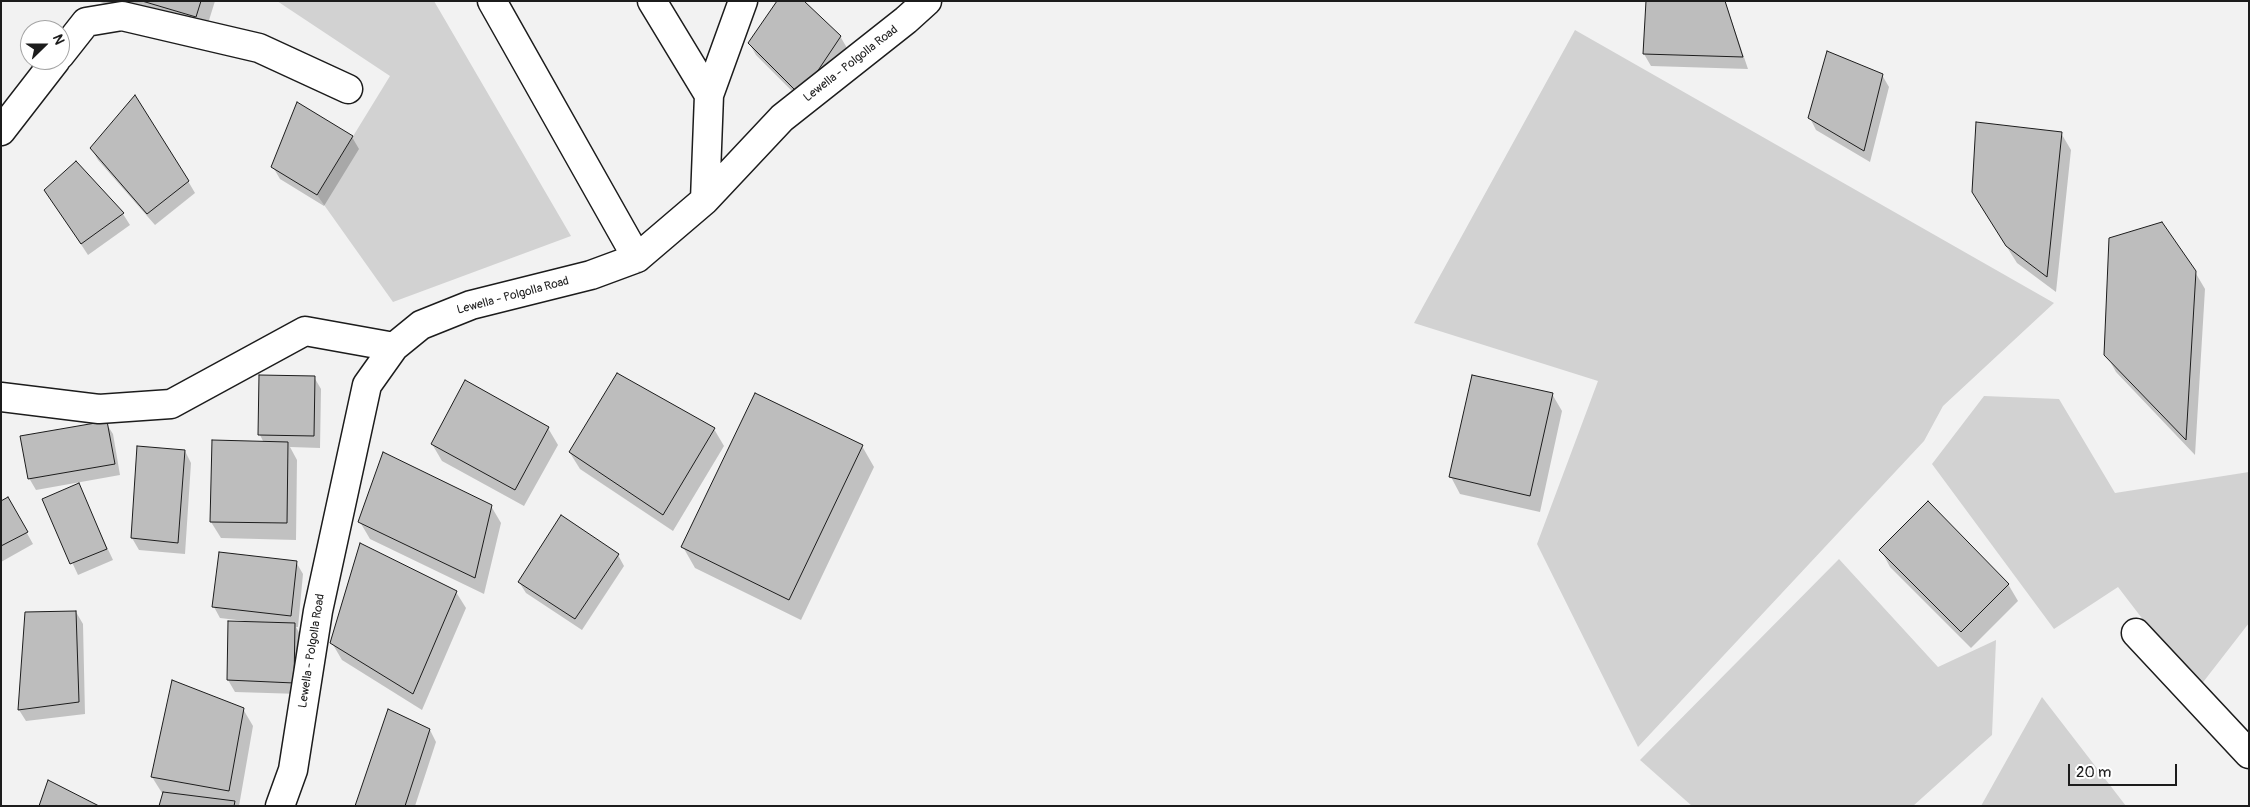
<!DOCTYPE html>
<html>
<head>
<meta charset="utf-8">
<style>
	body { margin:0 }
	#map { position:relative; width:2250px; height:807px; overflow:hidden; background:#f2f2f2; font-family:Pangolin,sans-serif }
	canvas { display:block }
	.frame { position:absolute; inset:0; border:2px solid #1c1c1c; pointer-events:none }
	.north { position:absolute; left:20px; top:20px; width:50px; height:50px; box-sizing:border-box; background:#fff; border:1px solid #a4a4a4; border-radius:50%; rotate:68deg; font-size:14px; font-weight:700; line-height:20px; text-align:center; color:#1c1c1c }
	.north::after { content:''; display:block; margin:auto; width:18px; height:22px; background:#1c1c1c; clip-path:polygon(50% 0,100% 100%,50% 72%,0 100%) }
	.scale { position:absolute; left:2068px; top:764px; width:109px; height:22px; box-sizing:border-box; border:2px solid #1c1c1c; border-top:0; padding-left:6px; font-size:15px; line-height:18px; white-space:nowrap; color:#1c1c1c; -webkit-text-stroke:4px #fff; paint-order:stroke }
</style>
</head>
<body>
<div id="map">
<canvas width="2250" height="807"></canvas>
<div class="frame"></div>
<div class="north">N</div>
<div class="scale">20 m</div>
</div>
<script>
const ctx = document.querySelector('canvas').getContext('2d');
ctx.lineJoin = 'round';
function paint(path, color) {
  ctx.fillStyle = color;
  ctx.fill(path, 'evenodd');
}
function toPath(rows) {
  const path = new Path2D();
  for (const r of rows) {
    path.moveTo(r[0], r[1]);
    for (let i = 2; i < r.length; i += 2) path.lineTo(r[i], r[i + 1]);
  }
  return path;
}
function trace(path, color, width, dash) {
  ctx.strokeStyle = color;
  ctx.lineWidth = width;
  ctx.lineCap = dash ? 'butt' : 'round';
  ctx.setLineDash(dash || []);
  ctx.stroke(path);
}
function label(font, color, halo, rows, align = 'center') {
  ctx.font = font + ' Pangolin,sans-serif';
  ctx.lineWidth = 4;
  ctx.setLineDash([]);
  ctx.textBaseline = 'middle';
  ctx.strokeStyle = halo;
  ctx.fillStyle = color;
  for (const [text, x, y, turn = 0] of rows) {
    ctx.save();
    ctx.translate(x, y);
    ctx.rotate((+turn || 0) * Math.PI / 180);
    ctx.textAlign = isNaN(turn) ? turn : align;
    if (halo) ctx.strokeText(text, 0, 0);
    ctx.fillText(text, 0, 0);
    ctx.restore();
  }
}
paint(toPath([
	[277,1,434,1,571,236,393,302,317,195,390,76],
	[1575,30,2054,303,1943,406,1924,441,1638,747,1537,544,1598,381,1414,323],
	[1984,396,2059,399,2115,493,2249,472,2249,623,2197,690,2118,587,2054,629,1932,464],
	[1839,559,1938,667,1996,640,1992,735,1913,806,1692,806,1640,760],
	[2042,697,2126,806,1981,806]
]), '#d2d2d2');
paint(toPath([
	[97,1,215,1,205,33],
	[1725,1,1748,69,1651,66,1644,54],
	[840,36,847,48,808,107,756,55,749,43],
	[1882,75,1889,87,1870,162,1816,130,1810,118],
	[2061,133,2071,150,2056,292,2017,263,1983,209],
	[352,137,359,149,324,206,280,179,273,167],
	[91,148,188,181,195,193,155,225,98,160],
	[46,191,123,214,130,225,88,255],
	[2195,272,2205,289,2195,455,2116,372,2106,354],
	[260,376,314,377,321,389,320,448,290,447,297,460,296,540,221,538,211,522,264,443,260,435],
	[1552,394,1562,411,1540,512,1460,494,1451,477],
	[106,423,113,434,120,475,36,490,29,478],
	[548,428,558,445,524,506,442,461,432,444],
	[714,429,724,446,673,531,580,469,570,453],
	[862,446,874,467,801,620,695,568,683,547],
	[139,447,185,451,191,463,185,554,139,550,132,538],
	[78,485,113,560,78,575,43,500],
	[8,499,33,544,1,562,1,503],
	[491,506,501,523,484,594,370,539,360,522],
	[1881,550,2008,584,2018,601,1971,648,1890,567],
	[618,555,624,566,582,630,526,593,519,582],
	[296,562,303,574,298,627,296,627,301,636,300,694,235,692,228,680,245,621,220,618,214,607],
	[456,592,466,608,422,710,342,660,332,643],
	[76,612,83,624,85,714,26,721,19,710],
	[243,709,253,726,239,806,161,806,164,794,162,793,152,777],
	[430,730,436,742,415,806,356,806]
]), '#0003');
const building = toPath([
	[142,1,201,1,196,17,142,1],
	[777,1,804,1,841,36,801,96,748,43,777,1],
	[1646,1,1725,1,1743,57,1643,54,1646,1],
	[1827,51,1883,74,1864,151,1808,118,1827,51],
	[135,95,189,181,147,214,90,148,135,95],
	[297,102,353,136,317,195,271,167,297,102],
	[1976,122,2062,132,2047,277,2006,246,1972,192,1976,122],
	[76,161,124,213,81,244,44,190,76,161],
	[2162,222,2196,271,2186,440,2104,355,2109,238,2162,222],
	[617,373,715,428,663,515,569,452,617,373],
	[259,375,315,376,314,436,258,435,259,375],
	[1472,375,1553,393,1530,496,1449,477,1472,375],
	[465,380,549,427,515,490,431,444,465,380],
	[755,393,863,445,789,600,681,547,755,393],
	[107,421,115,464,28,479,20,436,107,421],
	[212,440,288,442,287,523,210,522,212,440],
	[137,446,185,450,178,543,131,538,137,446],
	[383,452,492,505,475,578,358,522,383,452],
	[79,483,107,549,70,564,42,499,79,483],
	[8,497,28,532,1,546,1,501,8,497],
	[1928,501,2009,584,1961,632,1879,550,1928,501],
	[561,515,619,554,575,619,518,582,561,515],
	[360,543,457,591,413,694,330,643,360,543],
	[219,552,297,561,291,616,212,607,219,552],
	[76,611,79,702,18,710,25,612,76,611],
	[228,621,295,623,294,683,227,680,228,621],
	[172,680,244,708,229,791,151,777,172,680],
	[388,709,430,729,405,806,355,806,388,709],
	[48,780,99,806,39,806,48,780],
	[163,792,235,801,234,806,159,806,163,792]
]);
paint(building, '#bdbdbd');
trace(building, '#1c1c1c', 1);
const minor = toPath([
	[492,1,637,258],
	[652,1,709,95],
	[60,55,86,22,122,16,259,48,348,89],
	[1,131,56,60],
	[705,200,709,95,743,1],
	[1,397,99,409,171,404,305,331,394,347],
	[2136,633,2249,754],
	[280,806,293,770,318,611,367,385,394,347,421,325,471,305,591,275,637,258,705,200,782,118,906,20,927,1]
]);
trace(minor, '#1c1c1c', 31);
trace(minor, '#fff', 28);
label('12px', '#1c1c1c', '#fff', [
	["Lewella - Polgolla Road",851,64,-38],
	["Lewella - Polgolla Road",513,296,-15],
	["Lewella - Polgolla Road",312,651,-81]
]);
</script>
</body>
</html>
